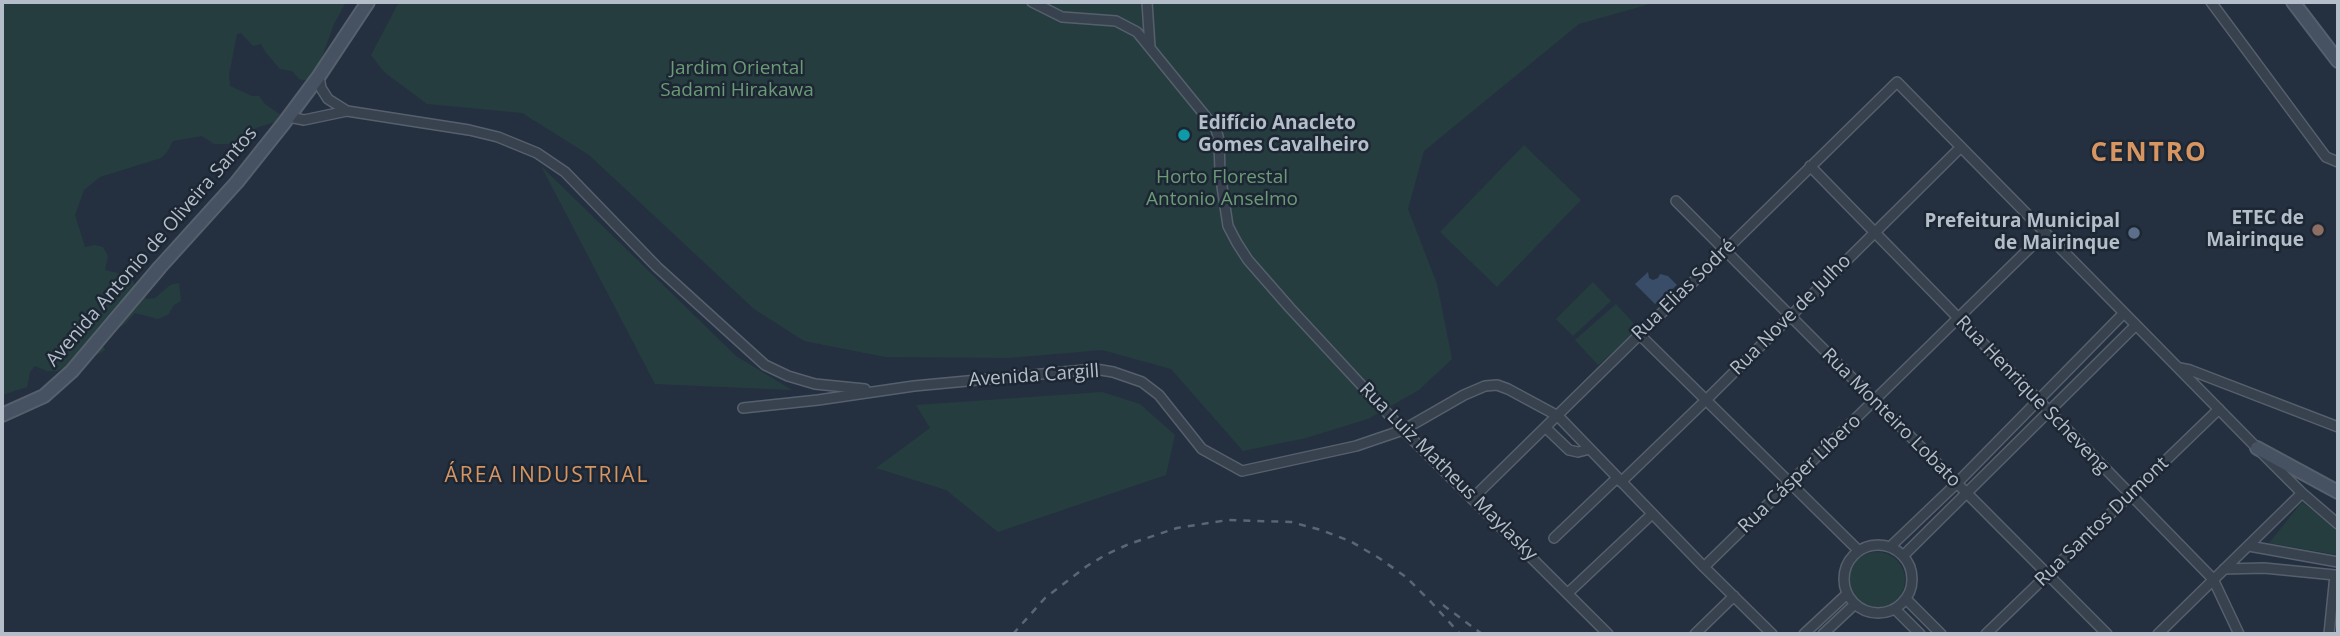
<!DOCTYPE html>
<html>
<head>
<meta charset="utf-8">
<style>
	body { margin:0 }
	#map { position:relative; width:2340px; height:636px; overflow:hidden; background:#24303f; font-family:"Open Sans",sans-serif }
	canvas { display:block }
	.frame { position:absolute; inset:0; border:4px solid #b4bdca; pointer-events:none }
</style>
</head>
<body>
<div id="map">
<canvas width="2340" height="636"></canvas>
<div class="frame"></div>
</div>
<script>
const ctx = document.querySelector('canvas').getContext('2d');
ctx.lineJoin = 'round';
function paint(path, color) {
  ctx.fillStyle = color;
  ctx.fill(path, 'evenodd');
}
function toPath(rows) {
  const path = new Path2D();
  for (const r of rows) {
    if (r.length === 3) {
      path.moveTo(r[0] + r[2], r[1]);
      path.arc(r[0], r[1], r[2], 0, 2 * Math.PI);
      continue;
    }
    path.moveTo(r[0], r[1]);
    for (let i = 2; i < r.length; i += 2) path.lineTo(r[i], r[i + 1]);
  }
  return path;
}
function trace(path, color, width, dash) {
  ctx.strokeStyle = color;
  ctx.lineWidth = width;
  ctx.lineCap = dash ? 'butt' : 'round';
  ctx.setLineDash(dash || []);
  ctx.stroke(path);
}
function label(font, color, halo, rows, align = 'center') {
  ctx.font = font + ' "Open Sans",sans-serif';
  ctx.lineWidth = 5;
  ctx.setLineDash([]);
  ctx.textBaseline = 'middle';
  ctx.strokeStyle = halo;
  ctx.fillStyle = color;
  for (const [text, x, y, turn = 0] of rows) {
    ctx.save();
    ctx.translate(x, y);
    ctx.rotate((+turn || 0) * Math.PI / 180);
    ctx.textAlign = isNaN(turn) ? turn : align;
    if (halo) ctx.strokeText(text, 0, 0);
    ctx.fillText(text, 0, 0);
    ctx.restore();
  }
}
paint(toPath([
	[2,2,346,2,334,24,313,82,299,79,292,71,280,69,266,53,261,44,253,46,241,33,237,34,229,75,230,86,252,96,259,96,265,104,281,115,278,121,256,128,237,142,229,144,214,144,202,136,173,141,167,152,161,158,100,177,84,190,75,215,85,247,95,245,103,247,108,256,105,270,130,276,138,292,147,299,155,298,170,285,179,283,181,301,174,305,168,315,158,319,135,313,126,323,101,341,105,350,101,353,57,371,47,371,35,366,30,372,27,387,2,395],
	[399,2,1657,2,1579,24,1424,151,1408,209,1437,284,1452,359,1419,390,1368,419,1306,438,1243,451,1171,369,1102,350,1009,358,885,357,804,341,754,309,589,155,522,113,427,104,384,72,371,55],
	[1524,145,1581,200,1497,287,1440,232],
	[541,166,736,356,792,390,655,384],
	[1593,282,1611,301,1573,336,1556,319],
	[1616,304,1639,329,1598,365,1575,340],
	[1102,392,1140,404,1175,435,1166,475,998,532,946,490,876,468,930,428,916,405],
	[2302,502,2338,531,2338,555,2269,543],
	[1877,580,28]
]), '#263d40');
paint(toPath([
	[1648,272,1649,278,1653,280,1658,278,1660,274,1668,276,1677,285,1655,304,1635,284]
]), '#394d68');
const street = toPath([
	[1032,2,1062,17,1116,21,1137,32,1216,129,1219,140,1220,173,1228,226,1237,243,1248,260,1290,308,1403,430,1608,634],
	[1147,2,1150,47],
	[2211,2,2326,157,2338,162],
	[319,76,321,88,328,99,347,111],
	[289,117,304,120,347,111,469,130,498,137,537,153,565,172,657,267,765,365,788,376,815,384,865,389],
	[1810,166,2213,579,2239,634],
	[1676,201,2107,634],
	[1639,334,1859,551],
	[2180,368,2190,370,2338,427],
	[743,408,818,400,914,386,1095,369,1113,372,1142,382,1159,395,1202,449,1242,471,1356,446,1403,430,1464,395,1485,386,1497,385,1508,389,1558,416,1704,567,1772,634],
	[1546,428,1569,450,1578,452,1590,449],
	[1621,482,1706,400,1961,147],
	[1472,499,1897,82,2257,448,2302,493,2338,524],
	[1554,538,1617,478],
	[1878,579,34],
	[2249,546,2338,562],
	[1890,547,1956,484,2124,313],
	[1903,556,2136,325],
	[1704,567,2045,233],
	[2224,569,2264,568,2335,575,2329,634],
	[1568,593,1652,514],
	[1906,599,1941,634],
	[1895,609,1920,634],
	[1695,634,1734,596],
	[1804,634,1847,594],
	[1823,634,1855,604],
	[1986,634,2219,409],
	[2158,634,2302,493]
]);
const secondary = toPath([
	[2293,2,2338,61],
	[2,415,44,396,72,371,160,267,237,182,284,123,319,76,368,2],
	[2257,448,2338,492]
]);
trace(street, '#56606d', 12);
trace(secondary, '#56606d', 16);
trace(street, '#38424f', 9);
trace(secondary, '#465162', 12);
trace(toPath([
	[1443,605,1482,634],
	[1013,634,1045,598,1087,566,1107,554,1129,544,1177,528,1228,520,1291,522,1321,530,1350,541,1379,558,1406,577,1431,602,1460,634]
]), '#5a6676', 2.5, [7, 7]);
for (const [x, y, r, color] of [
	[1184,135,7,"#0f9aa8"],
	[2318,230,7,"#8d6e63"],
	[2134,233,7,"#5c6f8a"]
]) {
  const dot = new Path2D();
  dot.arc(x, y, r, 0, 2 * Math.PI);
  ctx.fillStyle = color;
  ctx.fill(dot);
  trace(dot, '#1d2734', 2.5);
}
label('19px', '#6b9b76', '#1d2734', [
	["Jardim Oriental",737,69],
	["Sadami Hirakawa",737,91],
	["Horto Florestal",1222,178],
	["Antonio Anselmo",1222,200]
]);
label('bold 19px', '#b4bdca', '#1d2734', [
	["Edifício Anacleto",1198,124,"left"],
	["Gomes Cavalheiro",1198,146,"left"],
	["ETEC de",2304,219],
	["Mairinque",2304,241],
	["Prefeitura Municipal",2120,222],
	["de Mairinque",2120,244]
], 'right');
label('19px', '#b4bdca', '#1d2734', [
	["Avenida Antonio de Oliveira Santos",152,247,-49],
	["Rua Elias Sodré",1684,290,-44],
	["Rua Nove de Julho",1791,315,-45],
	["Avenida Cargill",1034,376,-4],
	["Rua Henrique Scheveng",2032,395,46],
	["Rua Monteiro Lobato",1891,418,45],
	["Rua Luiz Matheus Maylasky",1448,472,45],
	["Rua Cásper Líbero",1800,474,-44],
	["Rua Santos Dumont",2102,522,-44]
]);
ctx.letterSpacing = '2px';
label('21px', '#d79562', '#1d2734', [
	["ÁREA INDUSTRIAL",547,476]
]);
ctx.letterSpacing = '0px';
ctx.letterSpacing = '2px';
label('bold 26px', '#d79562', '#1d2734', [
	["CENTRO",2149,154]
]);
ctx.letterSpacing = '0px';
</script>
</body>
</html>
